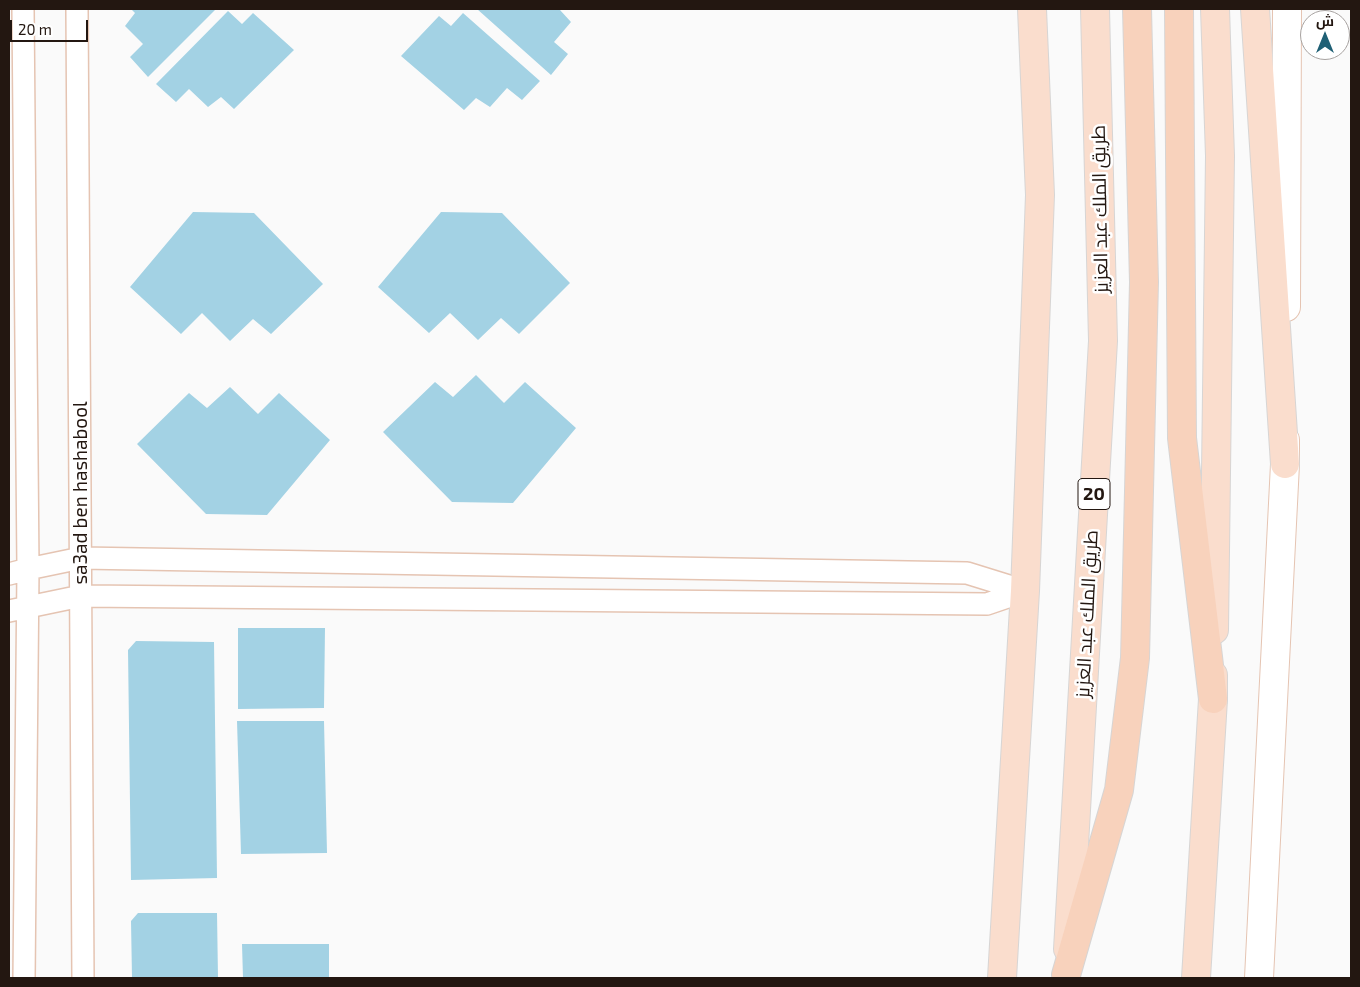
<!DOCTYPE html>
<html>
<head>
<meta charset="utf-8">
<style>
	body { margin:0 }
	#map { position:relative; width:1360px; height:987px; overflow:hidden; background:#fafafa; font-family:"Exo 2",Cairo,sans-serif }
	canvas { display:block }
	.frame { position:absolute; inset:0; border:10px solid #231711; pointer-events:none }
	.north { position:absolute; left:1300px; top:10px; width:50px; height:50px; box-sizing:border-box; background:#fff; border:1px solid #a7a2a0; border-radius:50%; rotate:0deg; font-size:14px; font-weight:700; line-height:20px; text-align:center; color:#231711 }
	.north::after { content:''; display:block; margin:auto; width:18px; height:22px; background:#1f6075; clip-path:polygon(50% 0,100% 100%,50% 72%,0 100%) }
	.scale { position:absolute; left:10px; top:20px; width:78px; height:22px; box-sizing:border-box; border:2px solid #231711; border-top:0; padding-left:6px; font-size:15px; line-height:18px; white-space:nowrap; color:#231711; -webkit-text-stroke:4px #fff; paint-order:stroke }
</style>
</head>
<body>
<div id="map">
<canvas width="1360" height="987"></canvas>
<div class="frame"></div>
<div class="north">ش</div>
<div class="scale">20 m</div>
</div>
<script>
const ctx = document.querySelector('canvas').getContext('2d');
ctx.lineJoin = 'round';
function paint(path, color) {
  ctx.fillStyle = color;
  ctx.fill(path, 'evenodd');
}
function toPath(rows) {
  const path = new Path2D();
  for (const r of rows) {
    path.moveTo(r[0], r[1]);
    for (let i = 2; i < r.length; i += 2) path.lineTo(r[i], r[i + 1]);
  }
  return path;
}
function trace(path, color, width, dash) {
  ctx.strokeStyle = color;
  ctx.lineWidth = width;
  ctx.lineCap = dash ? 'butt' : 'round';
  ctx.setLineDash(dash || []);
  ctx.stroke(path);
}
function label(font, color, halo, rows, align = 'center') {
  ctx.font = font + ' "Exo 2",Cairo,sans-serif';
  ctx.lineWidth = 5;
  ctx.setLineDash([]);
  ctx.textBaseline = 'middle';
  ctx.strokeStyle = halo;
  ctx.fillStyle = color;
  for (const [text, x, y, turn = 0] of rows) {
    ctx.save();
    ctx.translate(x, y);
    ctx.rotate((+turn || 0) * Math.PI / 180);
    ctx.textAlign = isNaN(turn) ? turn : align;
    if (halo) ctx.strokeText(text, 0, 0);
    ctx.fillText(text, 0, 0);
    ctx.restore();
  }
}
paint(toPath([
	[131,9,216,9,148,77,130,57,143,44,125,26,135,13],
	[477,9,561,9,560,10,571,22,554,42,568,54,551,75],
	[228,11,242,24,253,13,294,50,234,109,221,97,208,107,189,89,176,102,156,84],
	[463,13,540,81,522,100,507,88,490,107,476,98,464,110,401,56,439,16,451,26],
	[193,212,254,213,323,284,271,334,253,319,230,341,202,313,181,334,130,287],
	[441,212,502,213,570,283,519,334,501,318,478,340,450,313,429,333,378,287],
	[476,375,504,403,525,382,576,428,513,503,452,502,383,432,435,382,453,397],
	[230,387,258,414,279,393,330,440,267,515,206,514,137,444,189,393,207,408],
	[238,628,325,628,324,708,238,709],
	[136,641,214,642,217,878,131,880,128,650],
	[237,721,324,721,327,853,241,854],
	[138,913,217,913,218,978,132,978,131,921],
	[242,944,329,944,329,978,243,978]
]), '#a3d2e4');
const minor = toPath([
	[23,9,28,569,24,978],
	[77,9,83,978],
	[9,574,28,569,81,558,967,573,1025,591,987,604,81,596,9,611]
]);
const secondary = toPath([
	[1286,307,1287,9],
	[1259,978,1285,464,1285,440]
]);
const primary = toPath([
	[1255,9,1285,464],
	[1214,630,1220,156,1215,9],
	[1068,949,1103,341,1095,9],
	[1002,978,1025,591,1040,195,1032,9],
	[1196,978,1213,699,1213,675]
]);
const trunk = toPath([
	[1179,9,1182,438,1213,699],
	[1066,975,1119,790,1135,658,1144,282,1137,9]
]);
trace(minor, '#e5c4b2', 24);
trace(secondary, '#e5c4b2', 30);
trace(primary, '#d7d5d4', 30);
trace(trunk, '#d7d5d4', 30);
trace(minor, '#fff', 21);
trace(secondary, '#fff', 28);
trace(primary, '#faddcd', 28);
trace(trunk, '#f8d2bc', 28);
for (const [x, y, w] of [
	[1094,494,32]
]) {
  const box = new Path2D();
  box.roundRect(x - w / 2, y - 15.5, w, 31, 4);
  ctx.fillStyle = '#fff';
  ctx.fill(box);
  trace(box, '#231711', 1);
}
label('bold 18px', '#231711', null, [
	["20",1094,494]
]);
label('19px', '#231711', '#fff', [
	["طريق الملك عبد العزيز",1100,209,-91],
	["sa3ad ben hashabool",81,493,-90],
	["طريق الملك عبد العزيز",1087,614,-87]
]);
</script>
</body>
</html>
